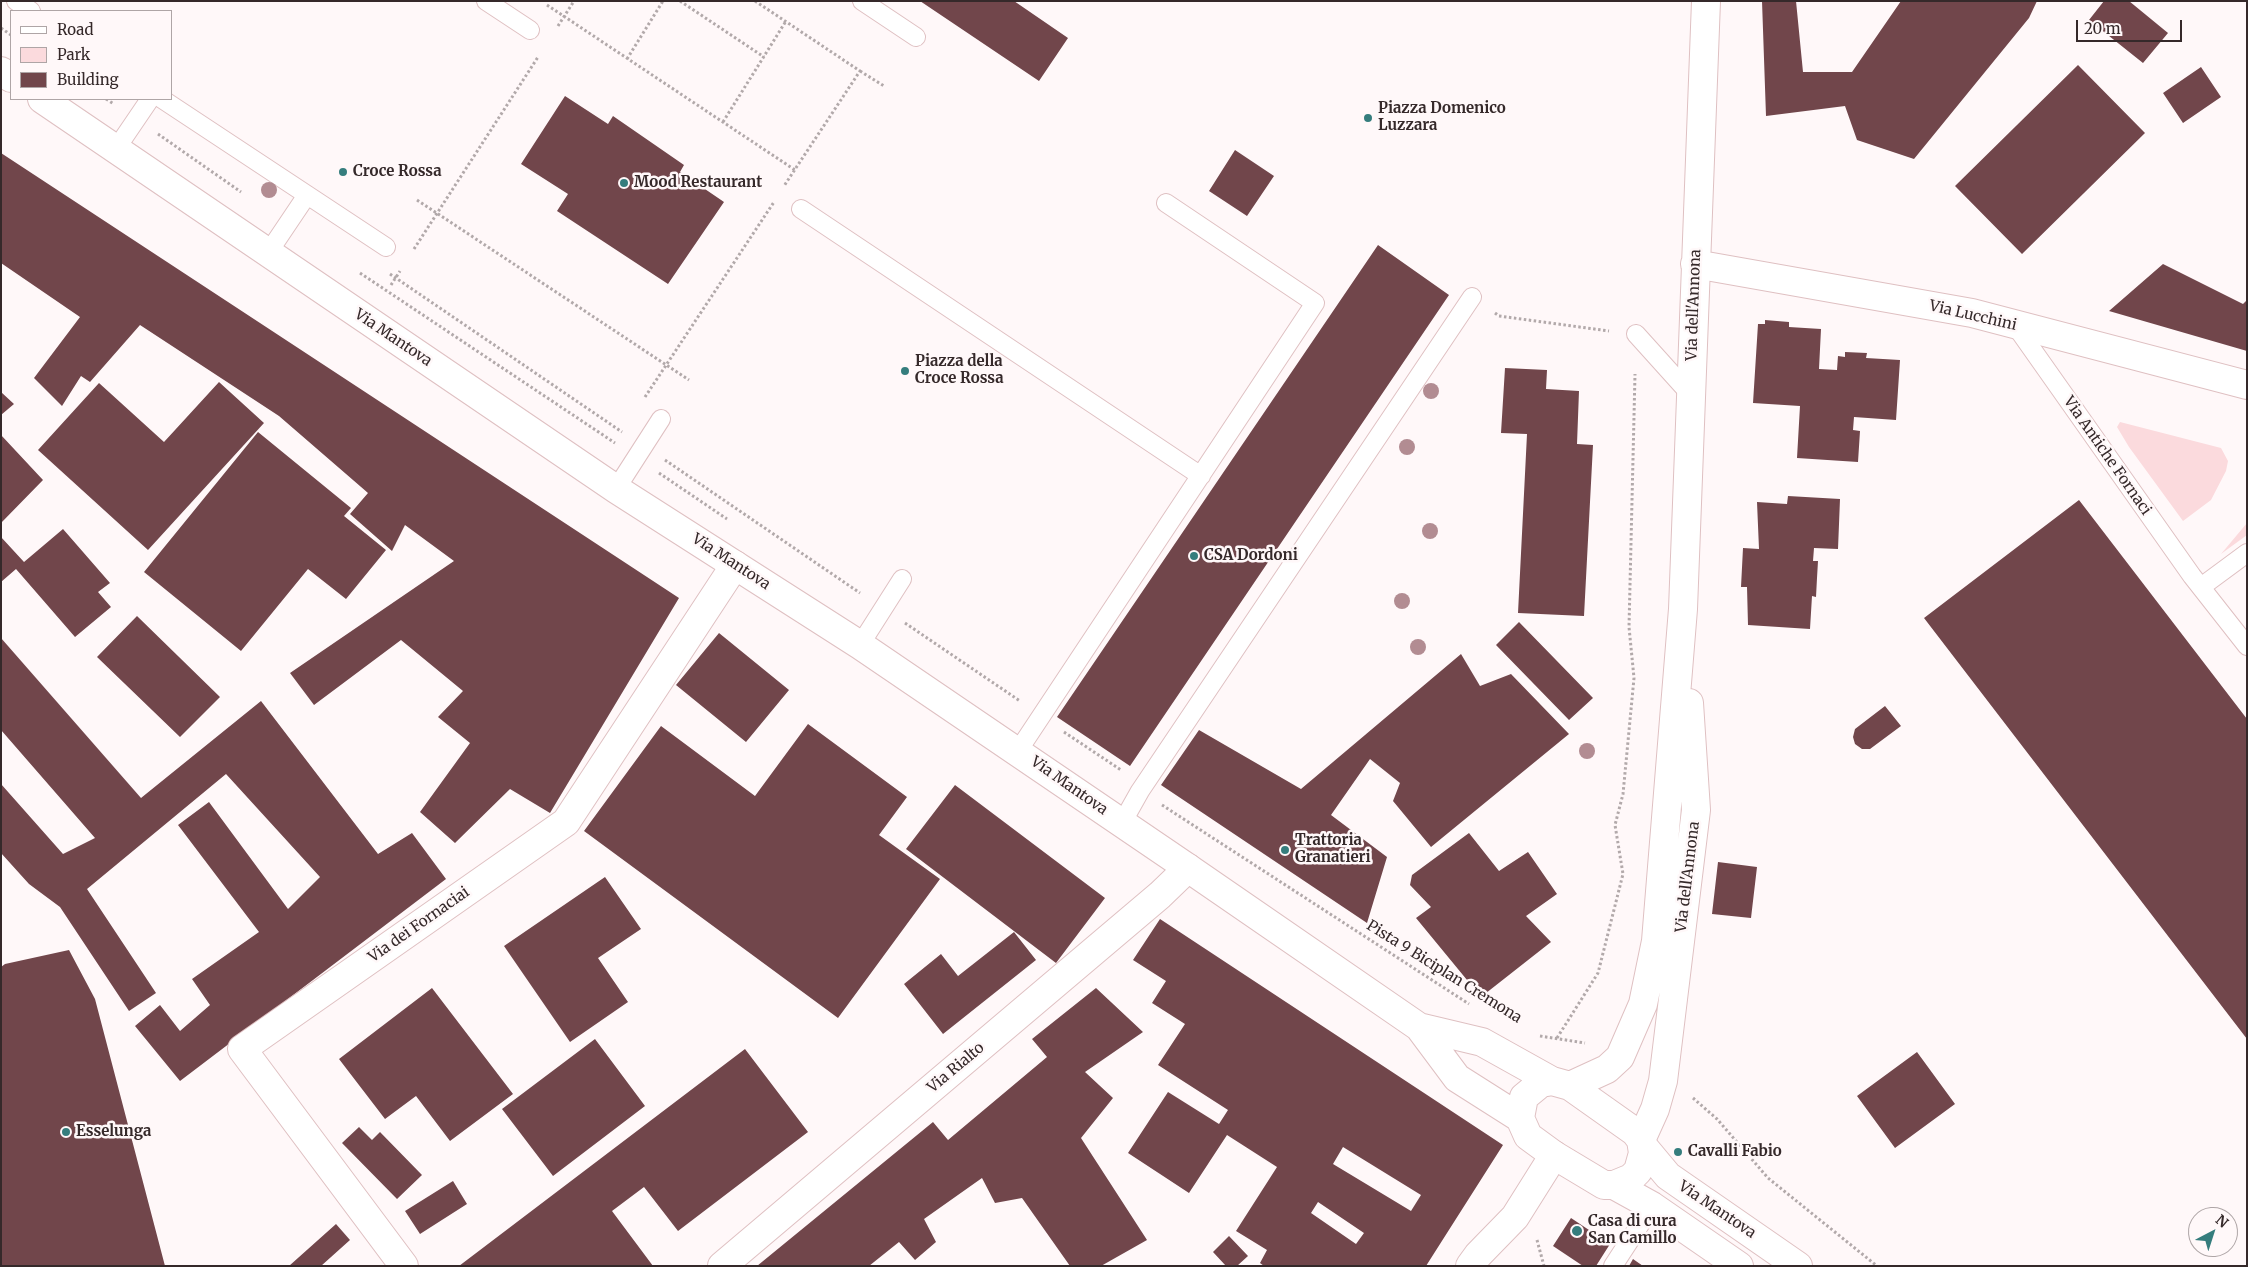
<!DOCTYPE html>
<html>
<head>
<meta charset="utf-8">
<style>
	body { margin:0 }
	#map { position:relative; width:2248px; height:1267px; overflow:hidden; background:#fff8f9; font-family:Merriweather,serif }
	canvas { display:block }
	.frame { position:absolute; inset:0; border:2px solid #35292a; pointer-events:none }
	.legend { position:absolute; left:10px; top:10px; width:162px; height:90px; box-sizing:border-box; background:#fff8f9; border:1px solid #aea5a6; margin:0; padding:6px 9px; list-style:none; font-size:15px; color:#35292a }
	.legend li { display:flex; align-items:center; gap:10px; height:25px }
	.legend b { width:25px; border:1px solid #aea5a6 }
	.north { position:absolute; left:2188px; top:1207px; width:50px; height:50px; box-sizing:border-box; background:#fff8f9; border:1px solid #aea5a6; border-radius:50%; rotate:40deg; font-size:14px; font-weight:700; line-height:20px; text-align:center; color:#35292a }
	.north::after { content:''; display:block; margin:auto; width:18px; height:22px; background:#357d7d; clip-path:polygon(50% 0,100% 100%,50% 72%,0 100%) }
	.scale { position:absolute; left:2076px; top:20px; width:106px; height:22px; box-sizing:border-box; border:2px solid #35292a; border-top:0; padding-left:6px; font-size:15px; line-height:18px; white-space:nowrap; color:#35292a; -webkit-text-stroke:4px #fff8f9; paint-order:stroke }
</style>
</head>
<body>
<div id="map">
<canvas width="2248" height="1267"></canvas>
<div class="frame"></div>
<ul class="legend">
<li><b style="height:6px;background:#fff"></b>Road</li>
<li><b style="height:14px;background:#fbdadd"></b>Park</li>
<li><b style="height:14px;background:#71464b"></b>Building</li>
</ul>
<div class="north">N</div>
<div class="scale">20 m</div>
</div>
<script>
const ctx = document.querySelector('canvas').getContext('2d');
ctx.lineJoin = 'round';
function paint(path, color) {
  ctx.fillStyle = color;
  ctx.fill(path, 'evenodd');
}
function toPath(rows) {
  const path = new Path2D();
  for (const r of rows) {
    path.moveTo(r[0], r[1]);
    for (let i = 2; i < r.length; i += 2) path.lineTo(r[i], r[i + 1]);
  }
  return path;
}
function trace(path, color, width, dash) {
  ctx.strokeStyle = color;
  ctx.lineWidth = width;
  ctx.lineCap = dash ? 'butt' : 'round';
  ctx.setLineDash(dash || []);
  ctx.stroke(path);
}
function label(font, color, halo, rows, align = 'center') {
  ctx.font = font + ' Merriweather,serif';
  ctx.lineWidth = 5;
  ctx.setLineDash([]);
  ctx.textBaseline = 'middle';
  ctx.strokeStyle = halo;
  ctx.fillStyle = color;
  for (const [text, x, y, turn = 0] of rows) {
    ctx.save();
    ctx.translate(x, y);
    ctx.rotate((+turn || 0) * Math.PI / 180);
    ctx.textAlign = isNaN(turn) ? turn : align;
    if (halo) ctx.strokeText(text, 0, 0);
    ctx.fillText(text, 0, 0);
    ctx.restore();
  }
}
paint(toPath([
	[2120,422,2221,448,2228,461,2226,471,2211,500,2183,521,2129,447,2117,427],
	[2247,523,2247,535,2221,554]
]), '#fbdadd');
paint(toPath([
	[920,1,1014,1,1068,38,1039,81],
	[1762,1,1796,1,1803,72,1852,72,1901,1,2037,1,2029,18,1914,159,1857,140,1845,106,1766,116],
	[2104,1,2129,1,2168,33,2143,63,2089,20],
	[2078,65,2145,133,2022,254,1955,186],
	[2201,67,2221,97,2183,123,2163,93],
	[565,96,608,124,613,116,684,165,680,172,724,202,668,284,557,211,568,194,521,164],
	[1235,150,1274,176,1247,216,1209,191],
	[1,153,679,598,550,813,510,789,455,843,420,812,470,743,438,717,463,691,401,640,314,705,290,673,454,561,405,525,392,551,350,514,368,493,279,416,140,325,90,382,81,376,62,406,34,378,80,317,1,263],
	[1378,245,1449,295,1130,766,1057,717],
	[2163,264,2243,304,2247,300,2247,351,2109,311],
	[1765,320,1789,322,1789,327,1821,329,1819,369,1837,370,1838,356,1845,357,1845,352,1867,353,1866,358,1900,360,1896,420,1854,417,1853,430,1860,431,1858,462,1797,458,1800,406,1753,403,1758,324,1765,324],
	[1505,368,1547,370,1546,389,1579,391,1577,444,1593,445,1584,616,1518,613,1527,434,1501,433],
	[219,382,264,423,148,550,38,450,99,383,164,442],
	[1,392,14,404,1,415],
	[258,432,351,508,344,516,386,550,346,599,308,569,241,651,144,572],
	[1,435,43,480,1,523],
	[1788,496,1840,499,1838,549,1814,548,1813,561,1818,561,1817,578,1816,597,1812,596,1810,629,1748,625,1747,587,1741,587,1743,548,1759,549,1757,502,1787,504],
	[2079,500,2247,719,2247,1039,1924,618],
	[63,529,110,583,98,592,111,607,75,637,16,569,1,582,1,537,24,562],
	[137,616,220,697,180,737,97,657],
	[1519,622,1593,698,1569,720,1496,645],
	[719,633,789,690,746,742,676,685],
	[1,638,141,798,261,701,378,854,412,833,446,879,180,1081,135,1026,160,1005,180,1031,210,1005,192,979,259,932,178,825,209,802,288,909,320,877,226,774,87,889,156,993,129,1011,60,907,29,884,1,853,1,784,63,854,95,838,1,730],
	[1461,654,1480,686,1511,674,1569,734,1431,847,1393,801,1400,783,1370,759,1331,815,1387,857,1367,923,1161,785,1199,730,1301,789],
	[1885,706,1901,726,1870,749,1862,749,1855,744,1853,737,1855,729],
	[808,724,907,797,879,835,940,879,838,1018,584,831,661,726,755,796],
	[955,785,1105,898,1056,963,906,849],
	[1469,833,1499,871,1528,852,1557,894,1526,916,1551,942,1481,997,1416,918,1431,907,1410,885,1412,875],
	[1718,862,1757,867,1751,918,1712,914],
	[605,877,641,929,598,958,628,1002,570,1042,504,946],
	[1160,919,1503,1145,1426,1266,1264,1266,1260,1263,1267,1250,1236,1231,1277,1167,1227,1135,1189,1193,1128,1153,1168,1092,1219,1124,1228,1110,1158,1065,1185,1024,1152,1003,1166,981,1133,960],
	[1343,1147,1421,1195,1411,1211,1333,1164],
	[1318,1202,1364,1233,1356,1244,1311,1213],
	[1014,932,1036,960,943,1034,904,984,941,954,958,976],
	[69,950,95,999,165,1266,1,1266,1,967,5,964],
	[432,988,513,1094,450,1141,416,1096,385,1119,339,1059],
	[1096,988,1143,1032,1085,1072,1113,1098,1081,1138,1147,1240,1101,1266,1070,1266,1022,1198,995,1203,982,1178,924,1219,936,1242,915,1260,899,1242,869,1266,757,1266,933,1122,948,1140,1047,1057,1032,1039],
	[595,1039,645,1106,553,1176,502,1109],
	[745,1049,808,1132,678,1231,644,1187,612,1211,653,1266,459,1266],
	[1917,1052,1955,1104,1895,1148,1857,1096],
	[359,1127,372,1140,380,1132,422,1175,397,1199,342,1143],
	[453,1181,467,1204,420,1234,405,1211],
	[1571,1218,1610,1244,1596,1266,1583,1266,1553,1246],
	[336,1224,350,1240,321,1266,289,1266],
	[1229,1236,1248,1256,1237,1266,1226,1266,1213,1252],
	[1633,1259,1643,1266,1629,1266]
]), '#71464b');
const lane = toPath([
	[16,1,31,11],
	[486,1,530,30],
	[862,1,916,37],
	[162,99,386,247],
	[116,149,150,99],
	[801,209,1201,476],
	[268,253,307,195],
	[2015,325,2192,576,2247,646],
	[1636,334,1691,395],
	[616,489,661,419],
	[2201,587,2247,553],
	[860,645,902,579],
	[1018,751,1315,303,1166,203],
	[1122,823,1140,791,1472,297],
	[1613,1266,1652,1206]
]);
const street = toPath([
	[1695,264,1972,313,2247,385],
	[1570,1086,1607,1069,1620,1057,1643,1004,1656,941,1683,609,1706,1],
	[1641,1140,1655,1109,1663,1081,1696,810,1689,703],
	[404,1266,242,1049,566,822,735,565],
	[722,1266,1160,895,1188,868],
	[1470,1266,1478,1255,1515,1217,1554,1155]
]);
const secondary = toPath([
	[1,71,11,78],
	[42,99,616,489,860,645,1188,868,1419,1027,1457,1078,1520,1118],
	[1419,1027,1482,1042,1552,1081],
	[1552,1081,1570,1086,1635,1132,1641,1140,1643,1153,1638,1171,1631,1178,1614,1185,1604,1185,1554,1155,1528,1136,1520,1118,1524,1097,1541,1083,1552,1081],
	[1643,1146,1668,1176,1798,1266],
	[1614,1185,1652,1206,1739,1266]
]);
trace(lane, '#dfc0c2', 20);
trace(street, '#dfc0c2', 30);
trace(secondary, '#dfc0c2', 30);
trace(toPath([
	[680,1,764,57],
	[755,1,860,71,784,186],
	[547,5,795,170],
	[558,26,574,1],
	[1,28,11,35],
	[627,59,663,1],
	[860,71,884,86],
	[106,99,114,104],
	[723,122,786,21],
	[158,134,241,192],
	[417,200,689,380],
	[414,249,538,57],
	[360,273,615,443],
	[390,274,622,432],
	[391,285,400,271],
	[1495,313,1499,316,1609,331],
	[645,397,774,202],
	[665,460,860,593],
	[659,473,727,519],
	[905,623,1020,701],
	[1064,732,1121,770],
	[1162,805,1469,1004],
	[1540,1036,1585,1043],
	[1557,1038,1598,973,1623,874,1615,825,1623,794,1634,678,1629,627,1635,374],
	[1693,1098,1717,1119,1768,1178,1877,1266],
	[1537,1240,1544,1266]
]), '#b2a9aa', 3, [2.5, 2.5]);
trace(lane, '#fff', 18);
trace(street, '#fff', 28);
trace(secondary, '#fff', 28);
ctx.fillStyle = '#b28c92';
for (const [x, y] of [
	[269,190],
	[1431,391],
	[1407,447],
	[1430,531],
	[1402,601],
	[1418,647],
	[1587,751]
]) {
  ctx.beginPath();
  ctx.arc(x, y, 8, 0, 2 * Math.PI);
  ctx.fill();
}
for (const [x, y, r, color] of [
	[1368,118,5,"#357d7d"],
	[343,172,5,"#357d7d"],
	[624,183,5,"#357d7d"],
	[905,371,5,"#357d7d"],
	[1194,556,5,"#357d7d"],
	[1285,850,5,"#357d7d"],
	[66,1132,5,"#357d7d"],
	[1678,1152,5,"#357d7d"],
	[1577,1231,6,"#357d7d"]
]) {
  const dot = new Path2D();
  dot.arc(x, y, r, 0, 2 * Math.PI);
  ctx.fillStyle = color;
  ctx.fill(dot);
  trace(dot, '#fff8f9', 2);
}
label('bold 15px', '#35292a', '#fff8f9', [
	["Piazza Domenico",1378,109],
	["Luzzara",1378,126],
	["Croce Rossa",353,172],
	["Mood Restaurant",634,183],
	["Piazza della",915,362],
	["Croce Rossa",915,379],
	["CSA Dordoni",1204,556],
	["Trattoria",1295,841],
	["Granatieri",1295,858],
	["Esselunga",76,1132],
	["Cavalli Fabio",1688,1152],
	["Casa di cura",1588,1222],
	["San Camillo",1588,1239]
], 'left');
label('15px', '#35292a', '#fff8f9', [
	["Via dell'Annona",1694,305,-88],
	["Via Lucchini",1973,316,13],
	["Via Mantova",393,338,34],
	["Via Antiche Fornaci",2107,456,55],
	["Via Mantova",731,562,33],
	["Via Mantova",1069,786,35],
	["Via dell'Annona",1688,877,-83],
	["Via dei Fornaciai",419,925,-35],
	["Pista 9 Biciplan Cremona",1444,972,32],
	["Via Rialto",956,1068,-40],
	["Via Mantova",1717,1210,34]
]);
</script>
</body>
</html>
